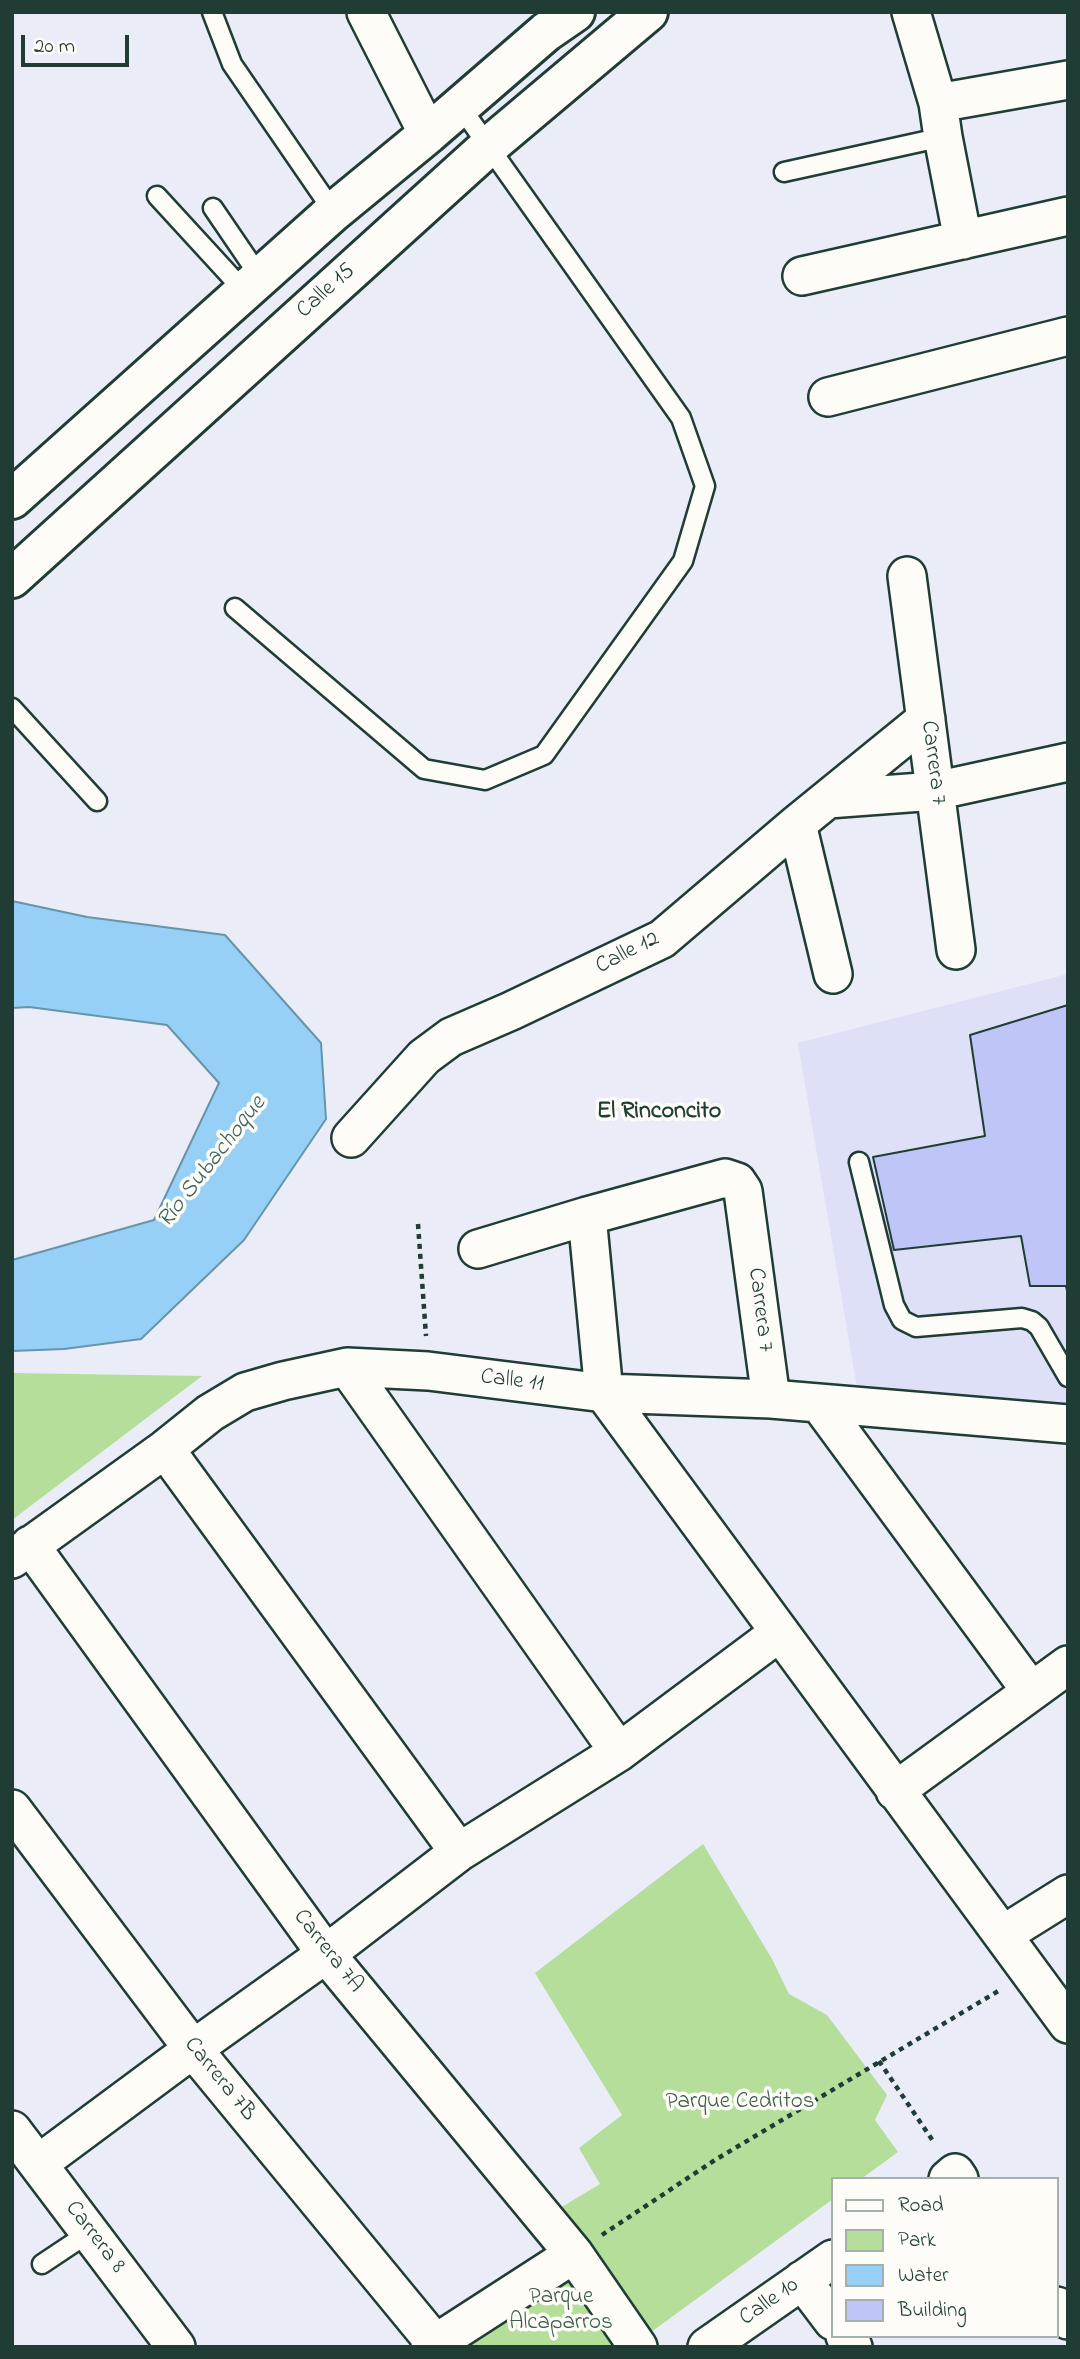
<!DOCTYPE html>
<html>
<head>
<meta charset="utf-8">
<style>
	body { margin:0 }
	#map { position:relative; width:1080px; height:2359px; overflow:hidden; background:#eaecf7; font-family:"Indie Flower",sans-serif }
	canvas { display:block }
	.frame { position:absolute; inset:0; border:14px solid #1f3d34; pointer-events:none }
	.legend { position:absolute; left:831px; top:2177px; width:228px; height:161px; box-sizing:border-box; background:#fdfcf7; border:2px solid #a4b0a9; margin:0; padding:9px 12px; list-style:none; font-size:21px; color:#1f3d34 }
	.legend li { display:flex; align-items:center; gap:14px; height:35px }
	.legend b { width:35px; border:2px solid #a4b0a9 }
	.scale { position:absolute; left:21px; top:35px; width:108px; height:32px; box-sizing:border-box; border:4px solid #1f3d34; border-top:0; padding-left:9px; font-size:21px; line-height:24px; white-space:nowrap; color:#1f3d34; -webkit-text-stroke:5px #fdfcf7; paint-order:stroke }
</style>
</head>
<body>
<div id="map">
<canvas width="1080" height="2359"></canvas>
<div class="frame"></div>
<ul class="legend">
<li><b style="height:9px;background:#fdfcf7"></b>Road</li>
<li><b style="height:19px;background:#b5de9b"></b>Park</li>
<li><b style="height:19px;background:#96d0f6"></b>Water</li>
<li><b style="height:19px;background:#bfc5f6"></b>Building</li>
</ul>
<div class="scale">20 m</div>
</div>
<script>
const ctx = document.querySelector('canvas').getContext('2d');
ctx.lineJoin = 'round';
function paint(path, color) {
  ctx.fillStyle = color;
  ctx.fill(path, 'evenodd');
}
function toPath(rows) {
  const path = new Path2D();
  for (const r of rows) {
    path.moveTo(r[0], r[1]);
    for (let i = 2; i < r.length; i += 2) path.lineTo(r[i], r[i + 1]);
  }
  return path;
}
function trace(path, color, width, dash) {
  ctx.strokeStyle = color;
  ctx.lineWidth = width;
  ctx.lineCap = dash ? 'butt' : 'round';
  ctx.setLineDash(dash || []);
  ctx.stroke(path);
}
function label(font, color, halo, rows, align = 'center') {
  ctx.font = font + ' "Indie Flower",sans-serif';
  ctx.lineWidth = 7;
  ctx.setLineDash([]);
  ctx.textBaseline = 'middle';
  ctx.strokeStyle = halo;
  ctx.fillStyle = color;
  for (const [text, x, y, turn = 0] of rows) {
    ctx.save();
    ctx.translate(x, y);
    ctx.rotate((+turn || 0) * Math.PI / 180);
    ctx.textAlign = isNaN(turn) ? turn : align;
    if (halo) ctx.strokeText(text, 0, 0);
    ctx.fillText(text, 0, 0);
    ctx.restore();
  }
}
paint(toPath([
	[1068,974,1068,1408,859,1399,798,1043]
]), '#dde0f7');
paint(toPath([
	[12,1373,202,1376,12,1520],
	[703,1844,772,1959,789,1994,827,2015,887,2095,875,2120,898,2152,861,2179,833,2179,833,2199,654,2330,635,2334,550,2214,600,2184,579,2148,622,2115,535,1973],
	[571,2264,627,2347,444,2347]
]), '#b5de9b');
const water = toPath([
	[12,901,87,917,225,935,321,1043,326,1119,244,1240,141,1339,64,1349,12,1351,12,1260,154,1220,219,1083,167,1025,29,1007,12,1008,12,901]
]);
paint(water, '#96d0f6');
trace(water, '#6695a8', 2);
const building = toPath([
	[1068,1005,1068,1295,1066,1286,1030,1286,1021,1236,894,1250,873,1157,985,1136,970,1035,1068,1005]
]);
paint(building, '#bfc5f6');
trace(building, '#1f3d34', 2);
const lane = toPath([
	[212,12,232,64,324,198,332,213],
	[784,172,943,137],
	[157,196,246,293],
	[213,208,260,277],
	[235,608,424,769,485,780,544,755,683,561,705,486,681,418,460,106],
	[12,708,97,801],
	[859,1162,894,1305,902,1320,916,1327,1022,1318,1032,1321,1039,1327,1068,1377],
	[42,2264,90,2232]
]);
const street = toPath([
	[366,12,428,134],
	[911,12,938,103,943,137,963,240],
	[938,103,1068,80],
	[802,276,1068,216],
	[828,397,1068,336],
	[907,576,956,950],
	[828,799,935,791,1068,762],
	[797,824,833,974],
	[351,1138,424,1057,451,1037,511,1011,662,939,797,824,926,719],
	[587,1216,604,1393,1068,2024],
	[478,1249,587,1216,725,1178,737,1182,743,1191,771,1399],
	[347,1367,619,1752],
	[819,1403,1031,1691],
	[165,1449,459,1852],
	[30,1545,326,1954,574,2254,638,2347],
	[12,1559,165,1449,210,1413,245,1392,283,1381,347,1367,428,1371,604,1393,771,1399,1068,1424],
	[895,1791,1068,1665],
	[12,1809,193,2049,435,2343],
	[1004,1934,1068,1894],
	[12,2130,176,2347],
	[38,2164,193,2049,326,1954,459,1852,619,1752,780,1632],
	[948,2179,955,2173,959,2179],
	[802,2280,833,2321],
	[1057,2306,1068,2320],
	[845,2336,853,2347],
	[430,2347,574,2254],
	[707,2347,833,2259]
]);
const secondary = toPath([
	[12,499,332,213,428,134,546,32,575,12],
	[12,578,489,146,648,12]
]);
trace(lane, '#1f3d34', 23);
trace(street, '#1f3d34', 42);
trace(secondary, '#1f3d34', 44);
trace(toPath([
	[418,1224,426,1336],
	[879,2061,935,2144],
	[602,2235,715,2160,1000,1990]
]), '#1f3d34', 4.5, [5, 5]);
trace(lane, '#fdfcf7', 18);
trace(street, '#fdfcf7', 37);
trace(secondary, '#fdfcf7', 38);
label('23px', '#1f3d34', '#fdfcf7', [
	["Calle 15",327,292,-42],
	["Carrera 7",932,763,83],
	["Calle 12",628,954,-27],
	["Carrera 7",759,1310,83],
	["Calle 11",512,1382,7],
	["Carrera 7A",327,1952,52],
	["Carrera 7B",219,2080,51],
	["Carrera 8",94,2238,53],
	["Calle 10",770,2303,-35]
]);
label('23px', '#3d5d49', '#fdfcf7', [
	["Parque Cedritos",740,2103],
	["Parque",561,2298],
	["Alcaparros",561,2324]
]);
label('bold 24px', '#1f3d34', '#fdfcf7', [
	["El Rinconcito",659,1113]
]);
label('italic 24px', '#3d6264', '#fdfcf7', [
	["Río Subachoque",213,1163,-52]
]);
</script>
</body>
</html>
